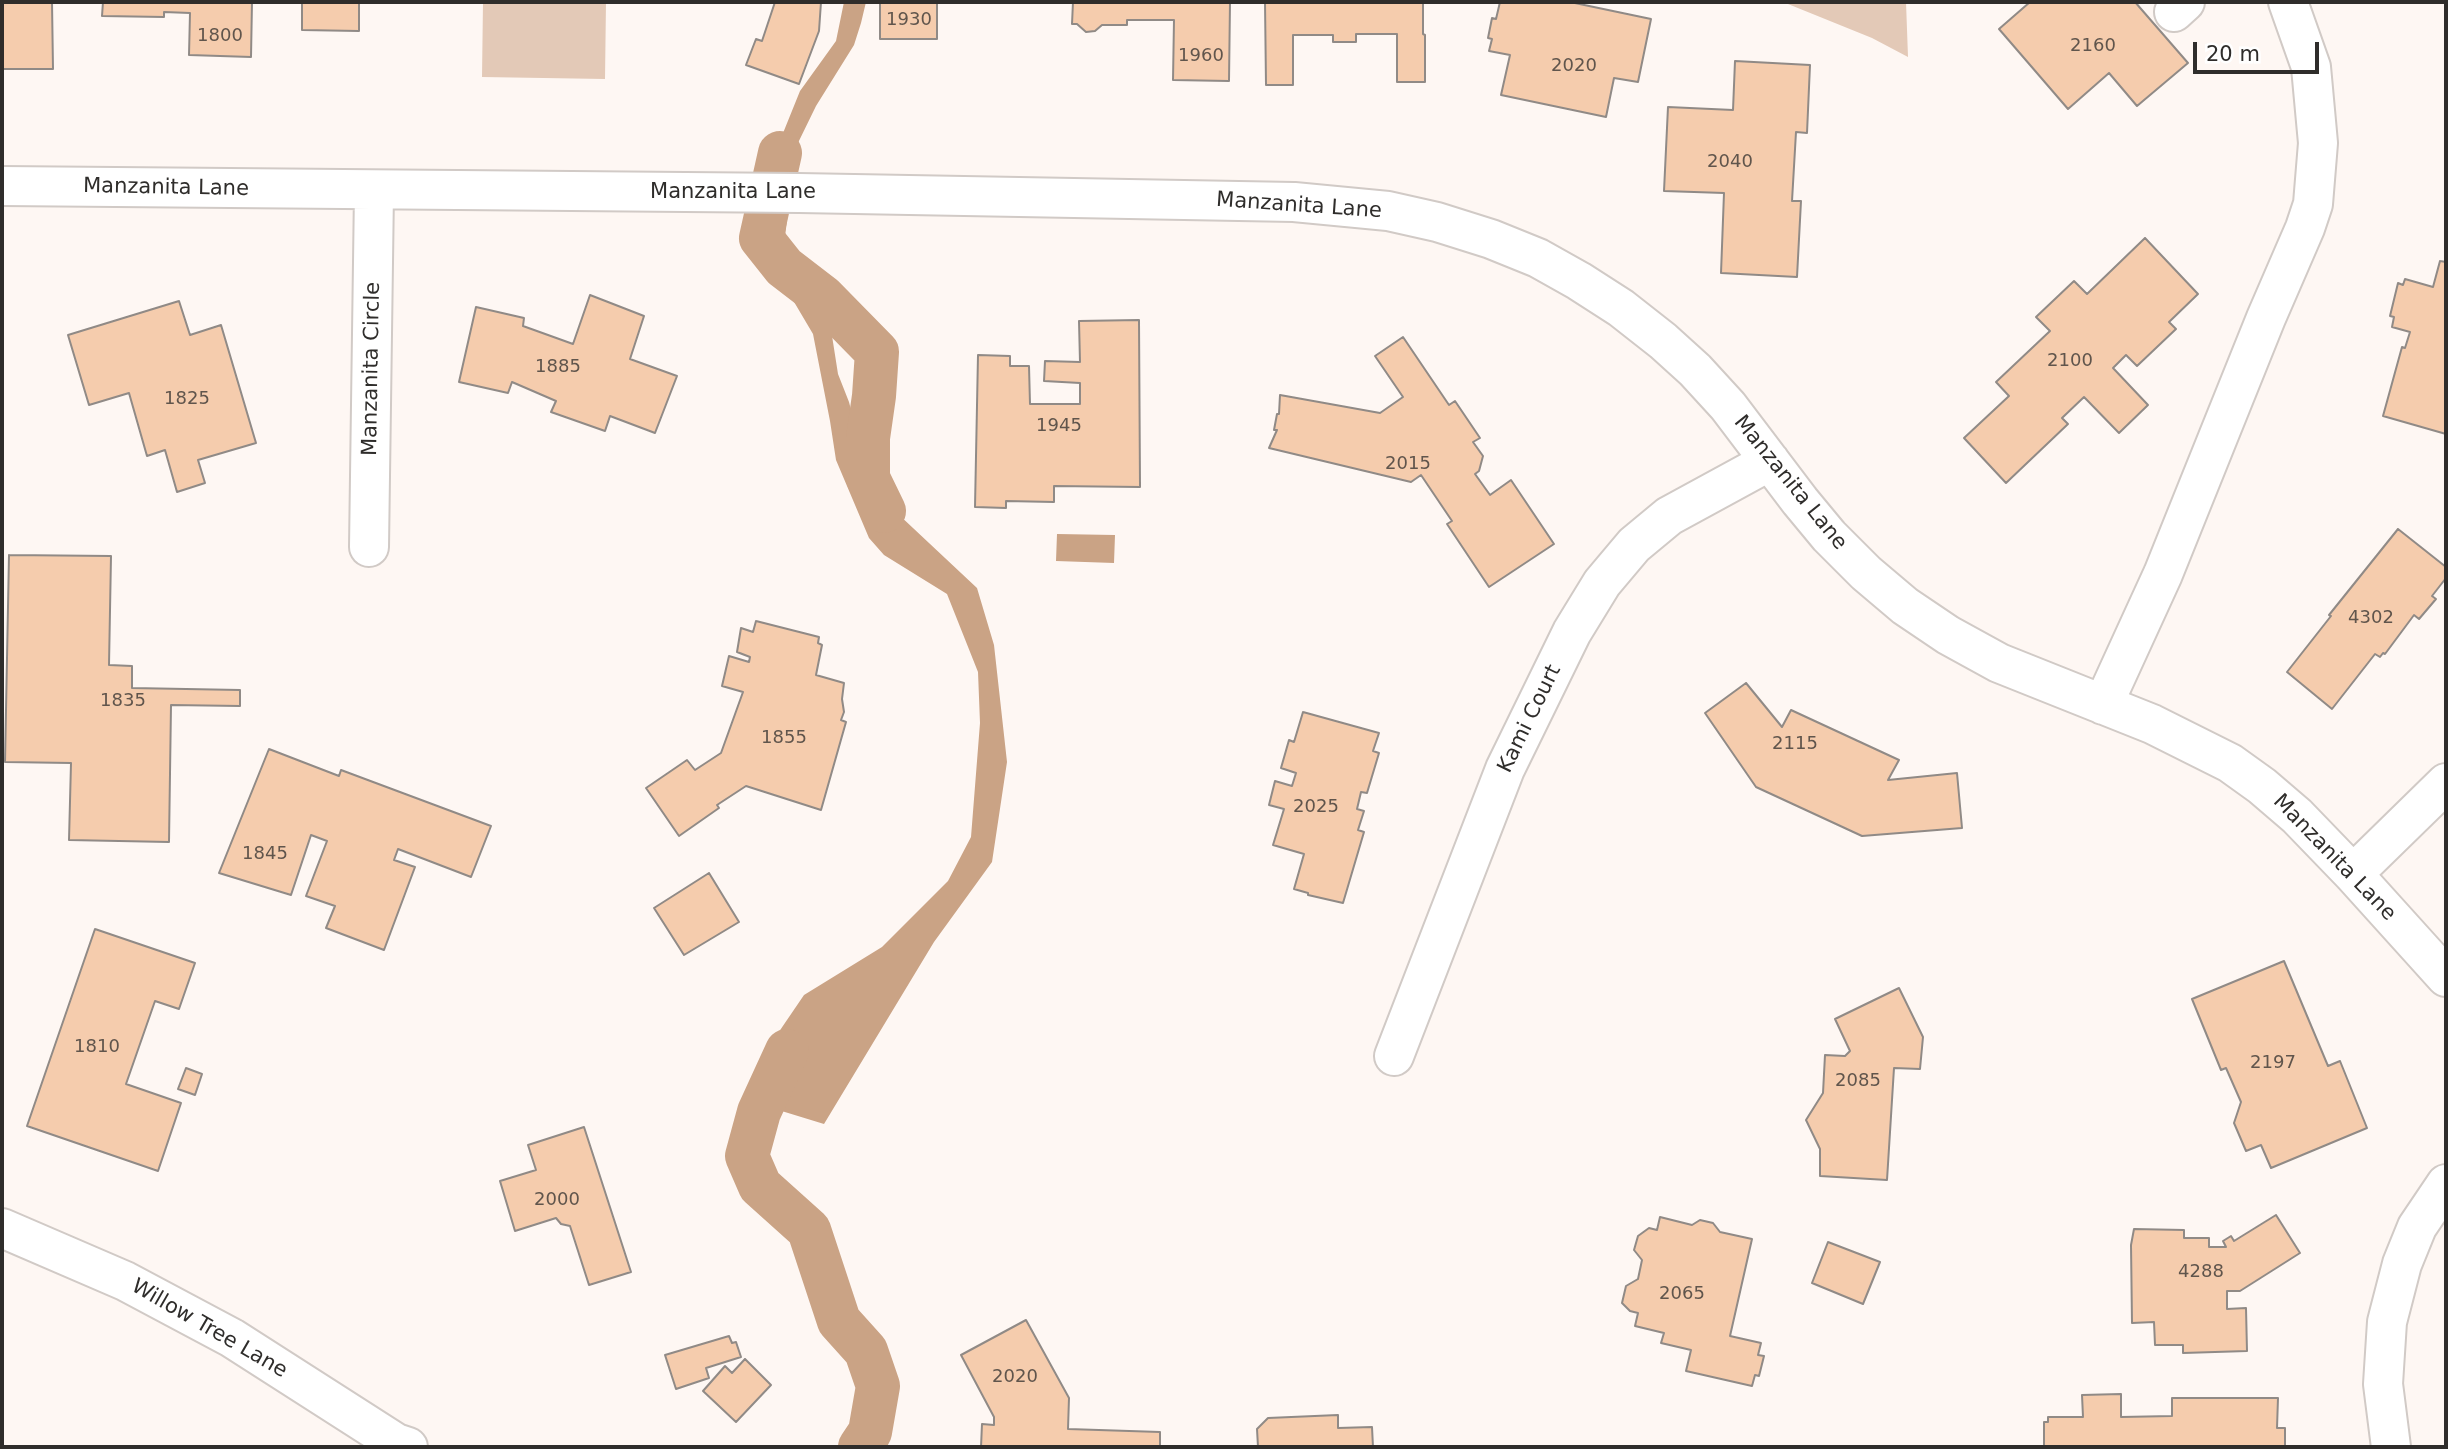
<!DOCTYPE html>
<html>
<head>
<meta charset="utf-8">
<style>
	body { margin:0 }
	#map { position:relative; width:2448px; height:1449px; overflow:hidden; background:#fef7f3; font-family:"DejaVu Sans",sans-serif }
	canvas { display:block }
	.frame { position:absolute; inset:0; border:4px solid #2f2d2b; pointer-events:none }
	.scale { position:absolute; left:2193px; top:42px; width:126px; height:32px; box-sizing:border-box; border:4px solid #2f2d2b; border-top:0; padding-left:9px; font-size:21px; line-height:24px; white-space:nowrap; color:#2f2d2b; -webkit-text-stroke:5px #fff; paint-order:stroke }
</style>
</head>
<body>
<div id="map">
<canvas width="2448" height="1449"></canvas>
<div class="frame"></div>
<div class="scale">20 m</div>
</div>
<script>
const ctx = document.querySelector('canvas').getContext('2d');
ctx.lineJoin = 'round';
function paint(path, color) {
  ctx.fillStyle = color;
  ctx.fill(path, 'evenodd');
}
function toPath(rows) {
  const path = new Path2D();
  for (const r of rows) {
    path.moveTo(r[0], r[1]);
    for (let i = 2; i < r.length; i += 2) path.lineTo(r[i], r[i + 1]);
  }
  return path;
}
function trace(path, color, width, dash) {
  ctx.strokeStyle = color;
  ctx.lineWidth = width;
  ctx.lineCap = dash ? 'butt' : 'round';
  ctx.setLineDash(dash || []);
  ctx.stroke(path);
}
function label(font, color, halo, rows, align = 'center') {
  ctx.font = font + ' "DejaVu Sans",sans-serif';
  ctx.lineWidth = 7;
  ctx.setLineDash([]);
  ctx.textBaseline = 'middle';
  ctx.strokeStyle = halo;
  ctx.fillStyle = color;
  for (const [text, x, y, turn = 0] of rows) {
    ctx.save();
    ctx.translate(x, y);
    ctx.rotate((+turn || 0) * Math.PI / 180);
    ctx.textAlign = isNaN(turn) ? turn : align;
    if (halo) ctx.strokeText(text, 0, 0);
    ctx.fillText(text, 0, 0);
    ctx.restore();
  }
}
paint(toPath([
	[483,2,606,2,605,79,482,77],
	[1783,2,1906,2,1908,57,1872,38]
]), '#e3c9b7');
paint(toPath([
	[844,2,866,2,861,23,854,45,816,106,796,147,784,245,821,295,830,323,838,374,849,402,858,437,897,513,977,588,994,645,1007,762,992,862,934,942,824,1124,749,1101,772,1042,804,995,882,947,948,881,971,837,980,723,978,672,947,594,884,555,869,538,836,460,830,421,813,334,761,246,777,148,800,91,836,41],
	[1057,534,1115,535,1114,563,1056,561]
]), '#caa385');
trace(toPath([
	[780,153,761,238,784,267,823,297,877,352,874,396,868,438,868,478,884,511],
	[787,1051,759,1112,747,1156,760,1186,809,1230,839,1321,866,1351,878,1386,870,1432,860,1447]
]), '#caa385', 44);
const building = toPath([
	[2,2,52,2,53,69,2,69,2,2],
	[103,2,252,2,251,57,189,55,190,13,164,12,164,17,102,16,103,2],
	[302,2,359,2,359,31,302,30,302,2],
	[775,2,821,2,819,31,799,84,746,65,756,39,762,41,775,2],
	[880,2,937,2,937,39,880,39,880,2],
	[1073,2,1230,2,1229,81,1173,80,1174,20,1127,20,1127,25,1102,25,1095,31,1086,32,1077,24,1072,24,1073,2],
	[1265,2,1423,2,1423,34,1425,35,1425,82,1397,82,1397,34,1356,34,1356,42,1333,42,1333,35,1293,35,1293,85,1266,85,1265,2],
	[1500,2,1570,2,1651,19,1638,82,1614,78,1606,117,1501,95,1510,55,1489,51,1492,39,1488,38,1492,18,1496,19,1500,2],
	[2030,2,2135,2,2188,63,2137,106,2109,73,2068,109,1999,29,2030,2],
	[1735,61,1810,65,1807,133,1796,132,1792,201,1801,201,1797,277,1721,273,1724,193,1664,191,1668,107,1733,110,1735,61],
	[2145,238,2198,294,2169,322,2176,329,2137,366,2126,355,2113,368,2148,405,2119,433,2084,397,2062,418,2068,424,2006,483,1964,438,2009,396,1996,382,2050,331,2036,317,2074,281,2087,294,2145,238],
	[2440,261,2446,262,2446,434,2383,416,2402,347,2405,348,2410,332,2392,327,2394,317,2390,316,2398,283,2403,285,2405,279,2433,287,2440,261],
	[590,295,644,316,630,359,677,376,655,433,610,416,605,431,551,412,556,401,512,382,508,393,459,382,476,307,524,318,523,326,573,344,590,295],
	[179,301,190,335,221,325,256,443,198,460,205,483,177,492,165,450,147,456,129,393,89,405,68,335,179,301],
	[1139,320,1140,487,1054,486,1054,502,1006,501,1006,508,975,507,978,355,1010,356,1010,366,1029,366,1030,404,1080,404,1080,383,1044,381,1045,361,1080,362,1079,321,1139,320],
	[1403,337,1449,405,1455,401,1480,438,1473,442,1483,456,1479,471,1475,474,1490,495,1511,480,1554,544,1489,587,1447,524,1452,521,1421,475,1411,482,1269,448,1277,430,1274,430,1277,414,1279,414,1280,395,1380,413,1403,397,1375,356,1403,337],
	[2398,529,2446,567,2446,578,2432,596,2436,599,2419,619,2414,615,2385,654,2383,653,2380,657,2375,654,2332,709,2287,672,2331,616,2329,615,2398,529],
	[9,555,111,556,109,665,132,666,132,688,240,690,240,706,171,705,169,842,69,840,71,763,5,762,9,555],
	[756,621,819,637,818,643,822,645,816,675,844,683,842,699,844,712,841,720,846,722,821,810,746,786,717,805,719,808,679,836,646,788,687,760,695,770,721,753,743,692,722,686,729,656,749,662,750,657,737,652,741,628,753,632,756,621],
	[1746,683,1782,727,1791,710,1899,760,1888,780,1957,773,1962,828,1862,836,1756,787,1705,713,1746,683],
	[1303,712,1379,733,1373,751,1379,753,1367,793,1361,792,1357,809,1364,811,1358,830,1364,832,1343,903,1308,895,1308,893,1294,889,1304,854,1273,845,1284,809,1269,805,1275,781,1292,786,1296,773,1281,768,1289,740,1294,742,1303,712],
	[269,749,339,776,341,770,491,826,471,877,398,849,394,860,415,867,384,950,326,928,335,906,306,896,327,841,311,835,291,895,219,873,269,749],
	[709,873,739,922,684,955,654,908,709,873],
	[95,929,195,963,179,1009,155,1001,126,1084,181,1103,158,1171,27,1126,95,929],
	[2284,961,2328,1066,2340,1061,2367,1128,2271,1168,2261,1145,2246,1151,2234,1123,2241,1102,2226,1068,2221,1070,2192,999,2284,961],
	[1899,988,1923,1037,1920,1069,1894,1068,1887,1180,1820,1176,1820,1149,1806,1120,1823,1093,1825,1055,1845,1056,1850,1051,1835,1019,1899,988],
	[186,1068,202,1074,195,1095,178,1089,186,1068],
	[584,1127,631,1272,589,1285,570,1226,561,1224,556,1218,515,1231,500,1181,536,1170,528,1145,584,1127],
	[2276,1215,2300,1253,2240,1291,2227,1291,2227,1309,2246,1308,2247,1351,2183,1353,2183,1345,2155,1345,2154,1322,2132,1323,2131,1245,2134,1229,2184,1230,2184,1238,2209,1238,2209,1247,2226,1247,2223,1241,2231,1236,2234,1241,2276,1215],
	[1660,1217,1692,1225,1700,1220,1713,1223,1720,1232,1752,1239,1730,1336,1761,1343,1758,1355,1764,1356,1759,1376,1755,1375,1752,1386,1686,1371,1691,1350,1661,1343,1664,1333,1635,1326,1638,1313,1630,1311,1622,1303,1626,1286,1638,1279,1642,1260,1634,1250,1638,1236,1649,1228,1657,1230,1660,1217],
	[1828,1242,1880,1262,1863,1304,1812,1283,1828,1242],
	[1026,1320,1069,1398,1068,1429,1160,1432,1160,1447,981,1447,982,1424,994,1425,994,1417,961,1355,1026,1320],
	[729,1336,732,1343,736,1342,741,1357,706,1368,709,1378,676,1389,665,1355,729,1336],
	[745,1359,771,1385,736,1422,703,1391,725,1366,732,1373,745,1359],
	[2121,1394,2121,1417,2172,1416,2172,1398,2278,1398,2277,1428,2285,1428,2285,1447,2044,1447,2044,1422,2048,1422,2048,1417,2083,1417,2082,1395,2121,1394],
	[1338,1415,1338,1428,1372,1427,1373,1447,1258,1447,1257,1429,1268,1418,1338,1415]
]);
paint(building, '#f5ccad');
trace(building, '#908a86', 2);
const minor = toPath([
	[2174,12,2185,2],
	[2,186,799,193,1294,202,1388,211,1437,222,1491,239,1538,258,1579,281,1621,308,1663,341,1695,370,1728,406,1800,501,1829,536,1866,573,1905,606,1948,635,1999,663,2152,724,2230,763,2262,786,2297,816,2353,874,2446,977],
	[369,547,374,191],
	[2103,705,2163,574,2266,318,2305,228,2313,204,2318,143,2311,67,2288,2],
	[2353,874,2446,783],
	[1394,1056,1505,769,1572,632,1602,583,1634,545,1669,516,1770,461],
	[2,1228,125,1281,232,1338,396,1443,408,1447],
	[2391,1447,2383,1384,2387,1322,2402,1264,2417,1227,2446,1184]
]);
trace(minor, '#d1cac6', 42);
trace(minor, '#fff', 38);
label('18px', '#60554c', null, [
	["1930",909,20],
	["1800",220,36],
	["2160",2093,46],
	["1960",1201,56],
	["2020",1574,66],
	["2040",1730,162],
	["2100",2070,361],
	["1885",558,367],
	["1825",187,399],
	["1945",1059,426],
	["2015",1408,464],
	["4302",2371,618],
	["1835",123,701],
	["1855",784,738],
	["2115",1795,744],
	["2025",1316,807],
	["1845",265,854],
	["1810",97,1047],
	["2197",2273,1063],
	["2085",1858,1081],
	["2000",557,1200],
	["4288",2201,1272],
	["2065",1682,1294],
	["2020",1015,1377]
]);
label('21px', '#2f2d2b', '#fff', [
	["Manzanita Lane",166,188,1],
	["Manzanita Lane",733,193],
	["Manzanita Lane",1299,206,4],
	["Manzanita Circle",372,369,-89],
	["Manzanita Lane",1790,483,51],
	["Kami Court",1530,719,-64],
	["Manzanita Lane",2334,858,46],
	["Willow Tree Lane",209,1329,30]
]);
</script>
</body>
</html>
